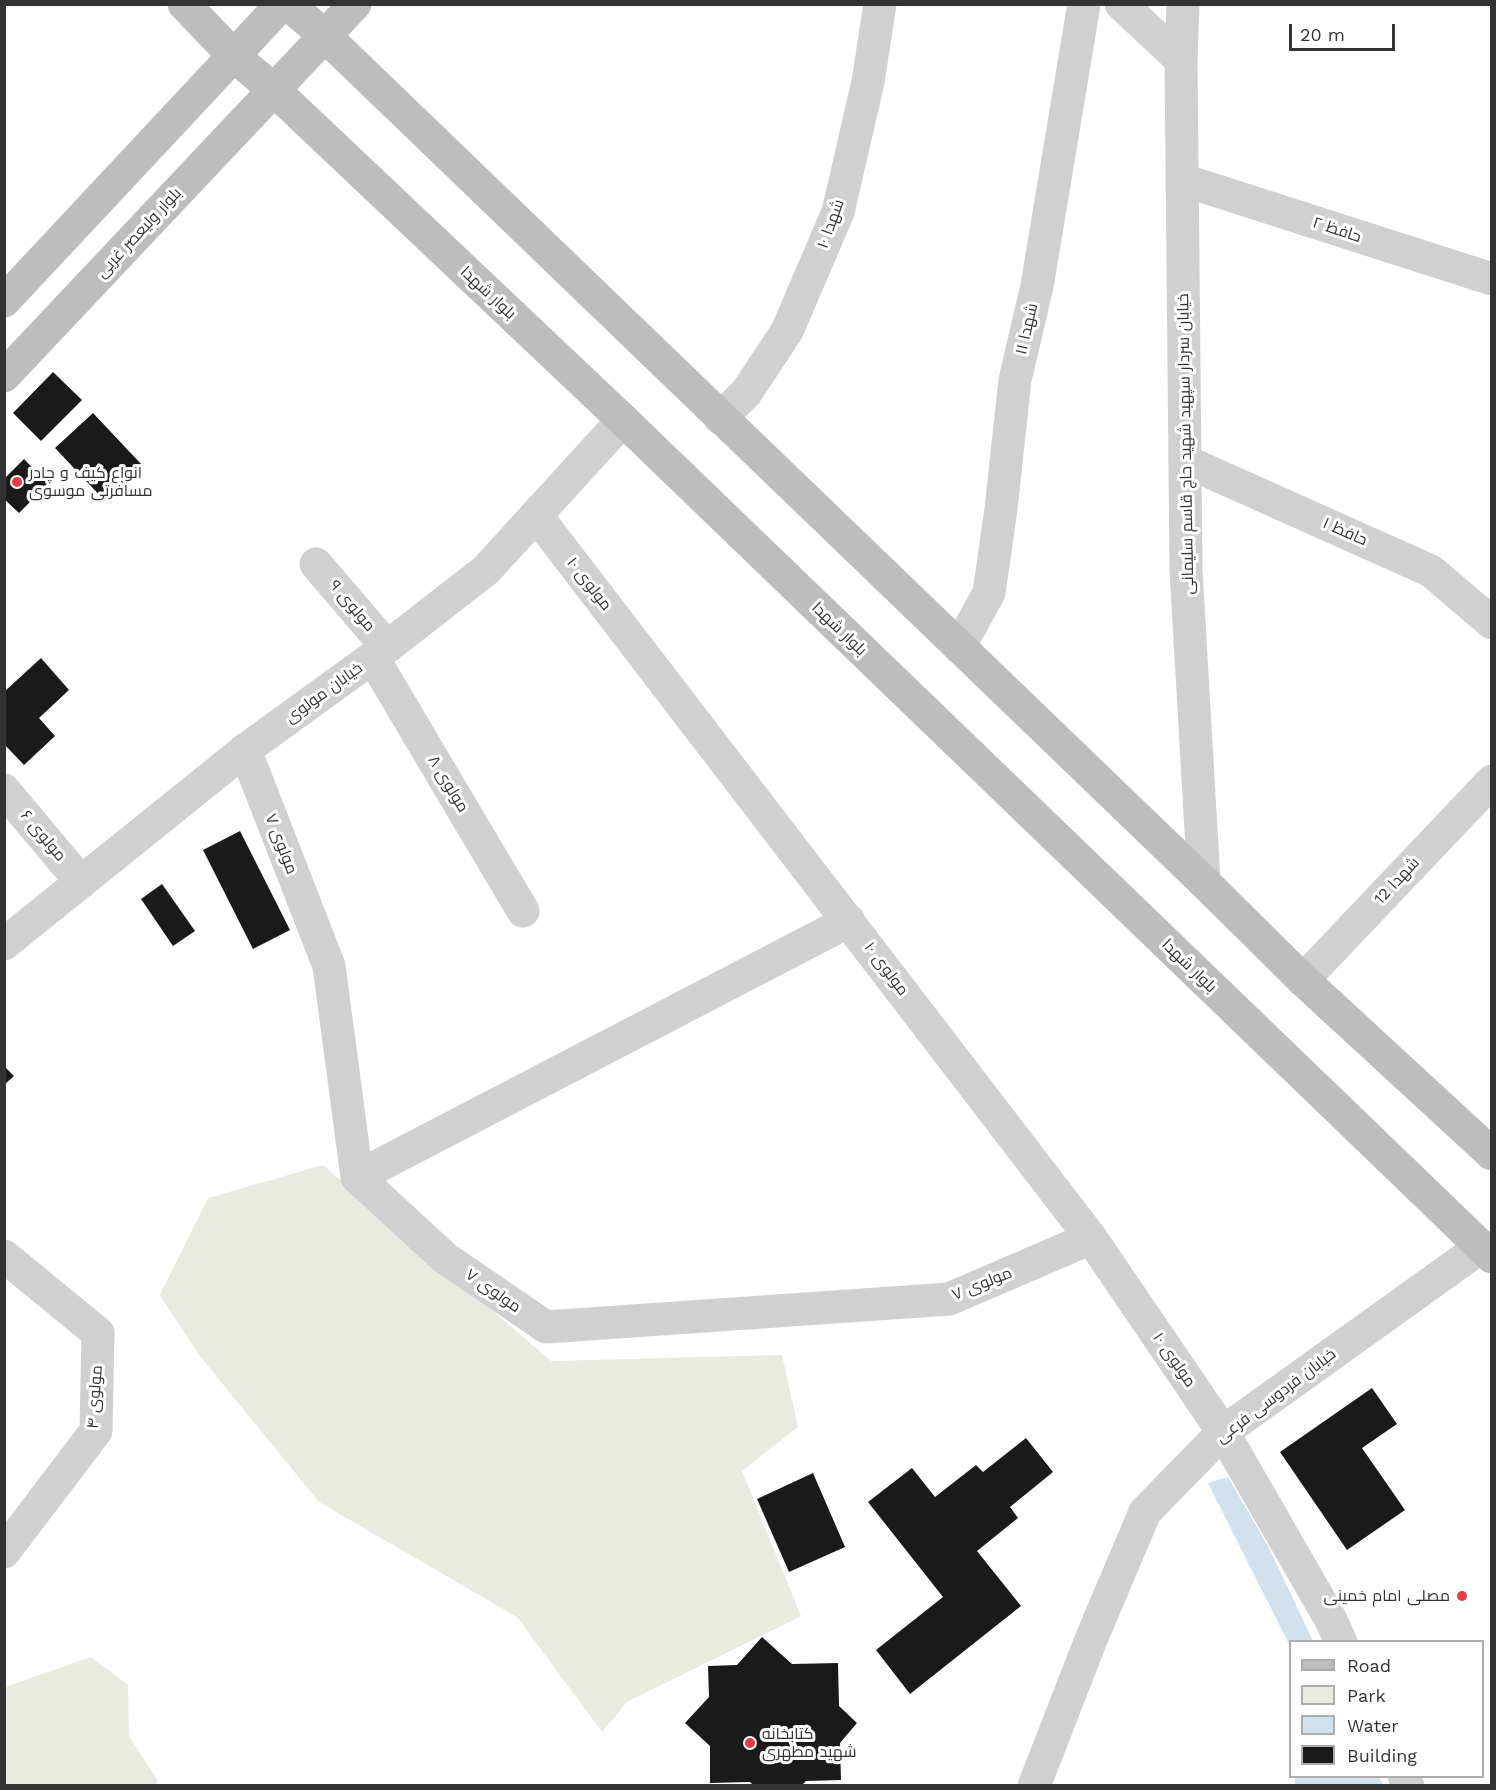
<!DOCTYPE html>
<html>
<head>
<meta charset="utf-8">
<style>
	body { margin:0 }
	#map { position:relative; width:1496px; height:1790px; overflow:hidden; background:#fff; font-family:"Work Sans",sans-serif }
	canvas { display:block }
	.frame { position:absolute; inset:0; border:6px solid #333; pointer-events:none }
	.legend { position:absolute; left:1289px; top:1640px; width:195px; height:138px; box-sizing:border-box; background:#fff; border:2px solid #adadad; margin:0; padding:8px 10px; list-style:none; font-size:18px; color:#333 }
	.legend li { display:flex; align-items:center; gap:12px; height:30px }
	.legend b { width:30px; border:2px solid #adadad }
	.scale { position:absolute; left:1289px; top:24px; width:106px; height:27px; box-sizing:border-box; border:3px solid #333; border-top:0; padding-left:8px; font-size:18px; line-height:21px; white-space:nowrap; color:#333; -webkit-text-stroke:4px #fff; paint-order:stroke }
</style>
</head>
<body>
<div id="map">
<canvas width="1496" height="1790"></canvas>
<div class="frame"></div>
<ul class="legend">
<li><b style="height:8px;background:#bdbdbd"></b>Road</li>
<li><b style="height:16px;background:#e6ecdf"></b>Park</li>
<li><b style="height:16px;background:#cfe2ee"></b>Water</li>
<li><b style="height:16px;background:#1a1a1a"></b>Building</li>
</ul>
<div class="scale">20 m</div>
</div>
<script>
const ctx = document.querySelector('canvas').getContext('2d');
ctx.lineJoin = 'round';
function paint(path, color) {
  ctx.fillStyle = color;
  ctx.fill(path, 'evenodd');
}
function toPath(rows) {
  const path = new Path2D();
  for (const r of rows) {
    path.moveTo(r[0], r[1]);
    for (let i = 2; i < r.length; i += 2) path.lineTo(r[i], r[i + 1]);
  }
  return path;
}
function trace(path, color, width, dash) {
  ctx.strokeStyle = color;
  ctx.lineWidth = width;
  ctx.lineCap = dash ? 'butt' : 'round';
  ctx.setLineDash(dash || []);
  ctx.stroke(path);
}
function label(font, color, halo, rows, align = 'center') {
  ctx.font = font + ' "Work Sans",Cairo,sans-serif';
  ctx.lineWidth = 6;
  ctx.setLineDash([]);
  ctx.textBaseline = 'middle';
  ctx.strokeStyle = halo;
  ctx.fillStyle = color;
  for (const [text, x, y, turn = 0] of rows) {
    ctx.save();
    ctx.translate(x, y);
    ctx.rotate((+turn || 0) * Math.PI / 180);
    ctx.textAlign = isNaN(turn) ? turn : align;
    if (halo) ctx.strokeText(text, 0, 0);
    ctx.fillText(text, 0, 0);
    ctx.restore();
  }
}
paint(toPath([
	[323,1165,551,1361,782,1355,798,1427,742,1471,801,1616,627,1702,602,1732,517,1617,319,1502,199,1355,160,1295,208,1198],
	[91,1657,128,1685,129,1736,158,1781,156,1785,5,1785,4,1691,8,1686]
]), '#e6ecdf');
paint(toPath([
	[1228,1477,1269,1548,1313,1641,1290,1642,1290,1646,1208,1483],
	[1295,1777,1379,1777,1383,1785,1295,1785]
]), '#cfe2ee');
paint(toPath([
	[53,372,82,400,41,441,13,413],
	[93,413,142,465,105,501,55,448],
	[24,459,48,484,19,513,4,499,4,479],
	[41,658,69,690,39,718,55,736,24,765,4,744,4,692],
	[240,831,290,930,253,949,203,850],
	[162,884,195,931,173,946,141,899],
	[4,1066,14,1076,4,1085],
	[1372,1388,1397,1424,1362,1448,1405,1510,1347,1550,1280,1452],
	[1026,1438,1053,1472,1010,1507,1018,1518,977,1551,1021,1606,910,1694,876,1650,943,1597,868,1502,912,1468,935,1497,976,1465,983,1472],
	[813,1473,845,1547,789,1572,757,1499],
	[762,1637,792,1664,838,1663,839,1706,857,1723,840,1743,841,1780,806,1781,801,1786,754,1786,750,1782,710,1783,710,1746,685,1723,709,1697,708,1666,737,1665]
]), '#1a1a1a');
trace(toPath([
	[1121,4,1181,60],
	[1183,180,1492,279],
	[720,418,746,393,787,331,838,212,868,82,880,4],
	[1185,461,1431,571,1492,623],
	[536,515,1091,1238,1223,1432,1331,1620,1341,1642],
	[316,564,387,647],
	[959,647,989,593,1001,509,1015,380,1037,286,1084,4],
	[373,658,523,911],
	[245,750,329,966,357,1177,445,1258,546,1327,949,1299,1091,1238],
	[4,790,81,882],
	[1303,980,1492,781],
	[357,1177,849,921],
	[4,1256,98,1333,96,1431,4,1552],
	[1404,1776,1408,1786]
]), '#d0d0d0', 33);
trace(toPath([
	[1183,4,1181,60,1186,570,1204,882],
	[4,944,245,750,387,647,486,570,623,420],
	[1034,1786,1092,1637,1145,1512,1223,1432,1481,1247]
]), '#d0d0d0', 33);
trace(toPath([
	[184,4,235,57,274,90,623,420,1492,1257],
	[288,4,325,36,1204,882,1303,980,1492,1154],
	[4,301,282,4],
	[4,376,355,4]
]), '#bdbdbd', 33);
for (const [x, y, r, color] of [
	[17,482,6,"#e63946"],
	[1462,1596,6,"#e63946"],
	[750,1743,6,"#e63946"]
]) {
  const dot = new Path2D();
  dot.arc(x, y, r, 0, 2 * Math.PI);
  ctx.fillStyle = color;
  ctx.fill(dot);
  trace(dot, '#fff', 2);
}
label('16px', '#333', '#fff', [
	["شهدا ۱۰",831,224,-70],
	["حافظ ۲",1337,230,18],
	["بلوار ولیعصر غربی",139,233,-47],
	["بلوار شهدا",488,293,43],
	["شهدا ۱۱",1027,329,-77],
	["خیابان سردار سپهبد شهید حاج قاسم سلیمانی",1186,444,-91],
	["حافظ ۱",1345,532,24],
	["مولوی ۱۰",589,584,52],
	["مولوی ۹",352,606,50],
	["بلوار شهدا",839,629,44],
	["خیابان مولوی",324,693,-36],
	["مولوی ۸",448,784,59],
	["مولوی ۶",43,836,50],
	["مولوی ۷",281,844,69],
	["شهدا 12",1397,881,-47],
	["بلوار شهدا",1189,966,44],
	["مولوی ۱۰",886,969,53],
	["مولوی ۷",982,1284,-22],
	["مولوی ۷",493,1291,35],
	["مولوی ۱۰",1174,1360,55],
	["خیابان فردوسی فرعی",1276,1396,-37],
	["مولوی ۴",95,1397,-86]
]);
label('16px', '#333', '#fff', [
	["انواع کیف و چادر",29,473],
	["مسافرتی موسوی",29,491],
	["مصلی امام خمینی",1450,1596,"right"],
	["کتابخانه",762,1734],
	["شهید مطهری",762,1752]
], 'left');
</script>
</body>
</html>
